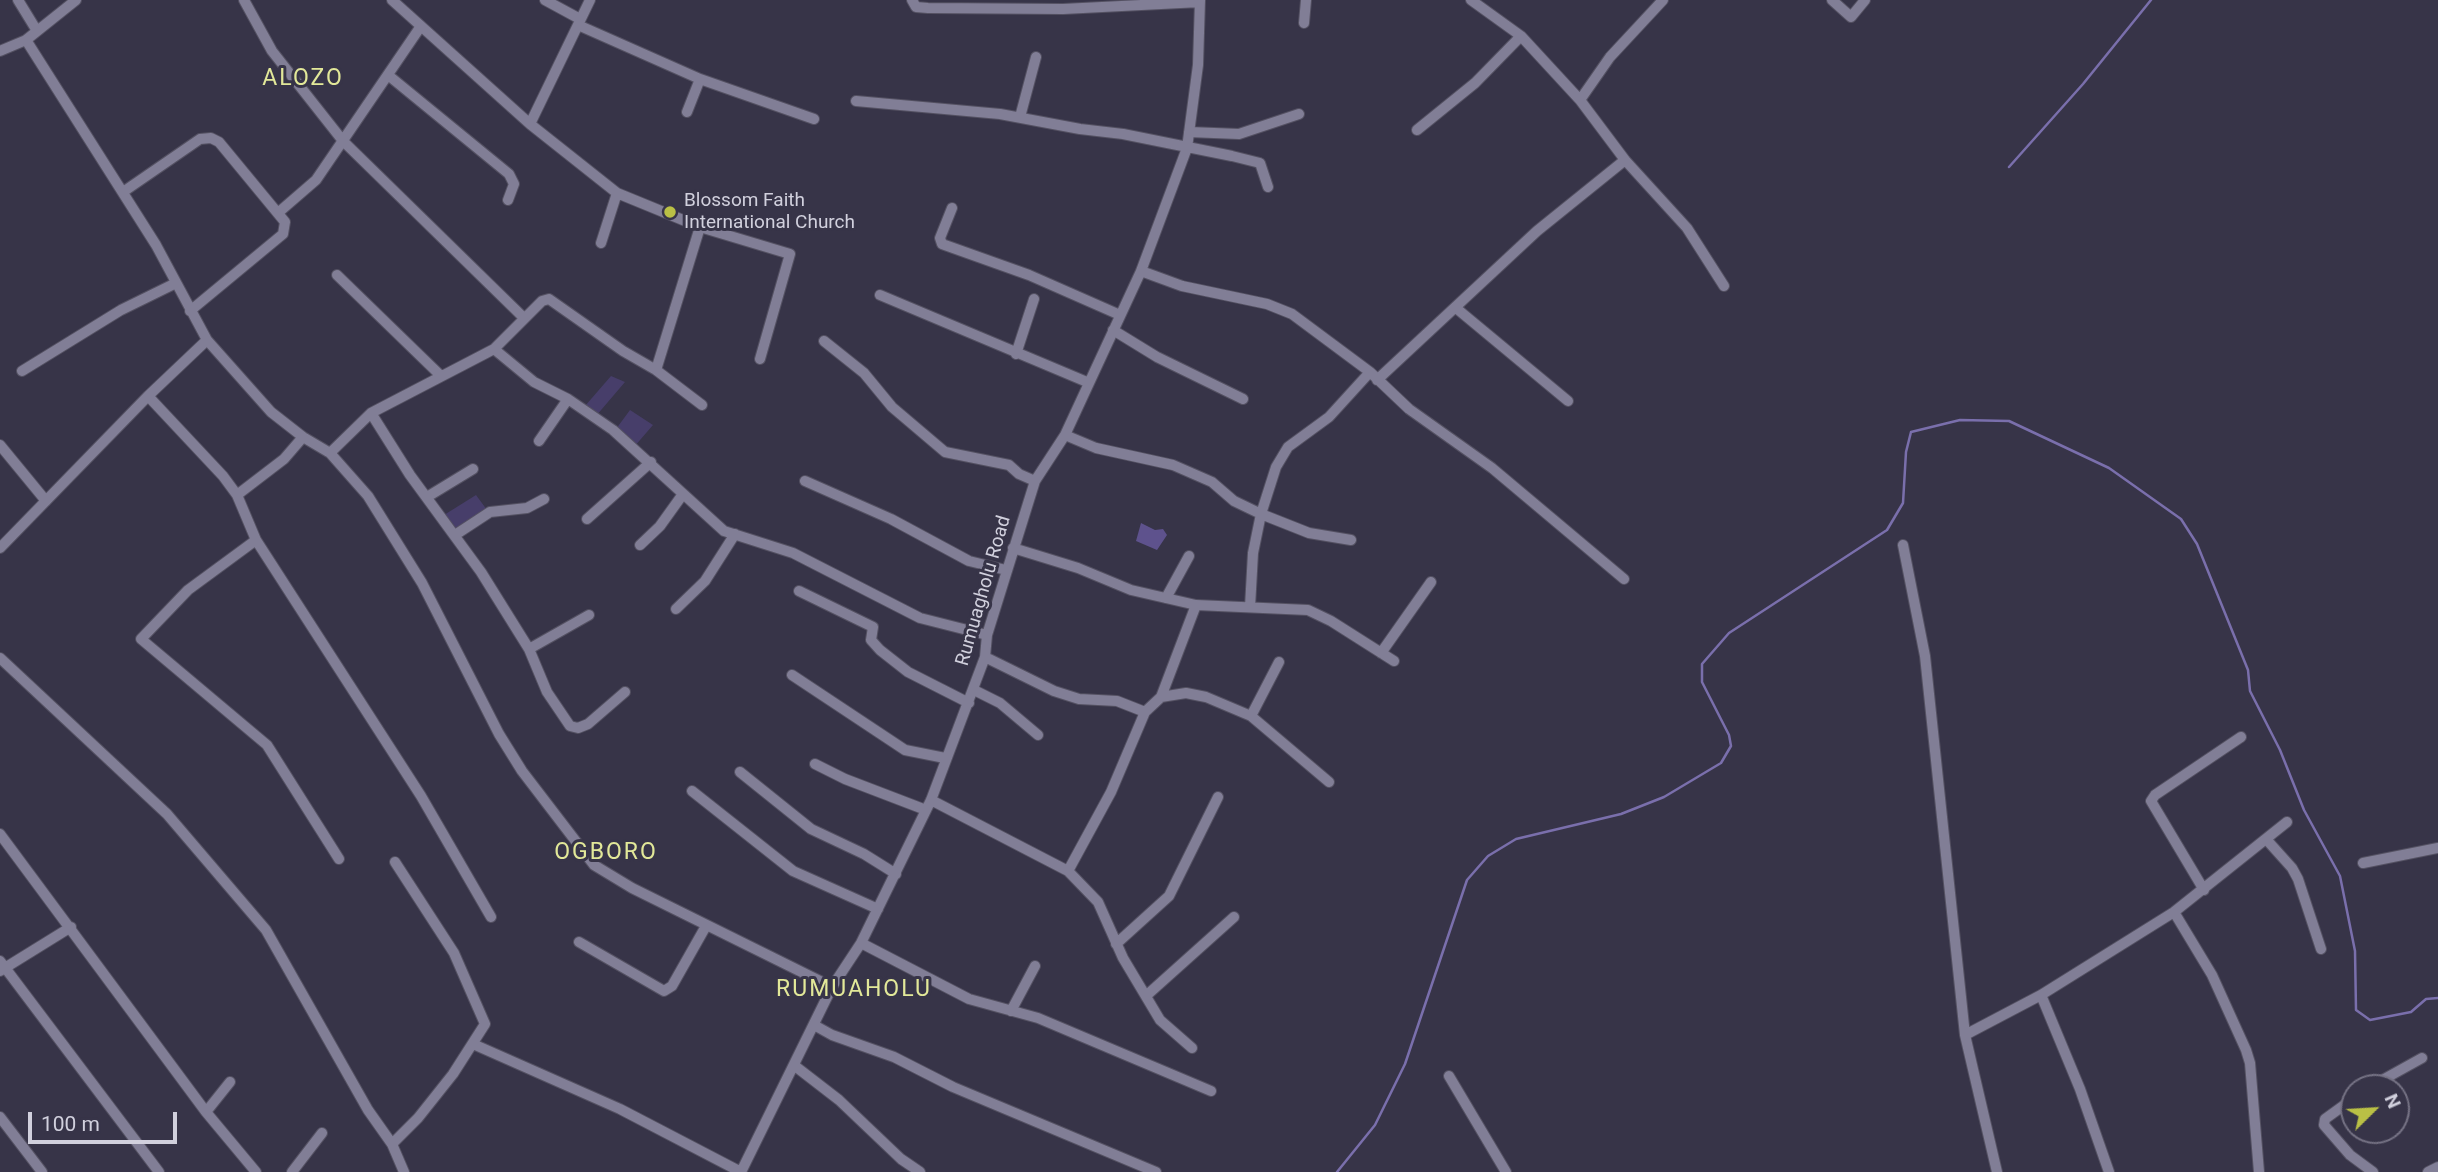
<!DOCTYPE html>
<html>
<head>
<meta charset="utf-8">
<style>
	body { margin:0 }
	#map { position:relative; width:2438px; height:1172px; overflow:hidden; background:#373448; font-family:Roboto,sans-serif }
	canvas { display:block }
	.north { position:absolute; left:2340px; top:1074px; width:70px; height:70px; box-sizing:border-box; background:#373448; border:2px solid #757284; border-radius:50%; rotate:66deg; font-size:19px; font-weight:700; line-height:28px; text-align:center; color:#d1d0dd }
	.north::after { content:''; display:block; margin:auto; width:24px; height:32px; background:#bac045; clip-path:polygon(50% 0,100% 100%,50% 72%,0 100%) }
	.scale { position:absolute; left:28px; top:1112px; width:149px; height:32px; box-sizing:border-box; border:4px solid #d1d0dd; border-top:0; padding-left:9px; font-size:21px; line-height:24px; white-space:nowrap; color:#d1d0dd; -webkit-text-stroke:5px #373448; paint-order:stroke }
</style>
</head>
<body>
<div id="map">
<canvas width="2438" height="1172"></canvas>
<div class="north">N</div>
<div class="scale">100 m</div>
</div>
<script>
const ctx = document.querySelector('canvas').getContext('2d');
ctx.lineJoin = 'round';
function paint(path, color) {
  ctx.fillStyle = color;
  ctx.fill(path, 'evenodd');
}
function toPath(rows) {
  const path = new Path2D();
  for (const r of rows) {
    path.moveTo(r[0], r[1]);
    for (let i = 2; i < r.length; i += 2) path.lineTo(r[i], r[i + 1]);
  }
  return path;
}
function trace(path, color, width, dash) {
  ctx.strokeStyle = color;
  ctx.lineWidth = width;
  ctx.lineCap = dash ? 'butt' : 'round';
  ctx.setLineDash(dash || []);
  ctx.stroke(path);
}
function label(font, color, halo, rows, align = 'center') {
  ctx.font = font + ' Roboto,sans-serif';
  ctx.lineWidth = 6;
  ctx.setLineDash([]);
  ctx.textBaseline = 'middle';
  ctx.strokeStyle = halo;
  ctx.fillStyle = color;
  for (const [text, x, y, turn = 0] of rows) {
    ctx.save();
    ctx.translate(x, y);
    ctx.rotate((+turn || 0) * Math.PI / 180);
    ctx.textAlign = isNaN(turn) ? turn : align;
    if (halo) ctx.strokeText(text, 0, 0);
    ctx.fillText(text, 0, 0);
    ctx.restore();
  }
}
paint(toPath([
	[611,376,625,382,596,416,585,406],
	[630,410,653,425,634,447,616,429],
	[476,495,487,510,455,529,444,515]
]), '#473e6a');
paint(toPath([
	[1141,523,1155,530,1163,529,1167,535,1157,550,1136,541]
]), '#5e528d');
trace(toPath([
	[2009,167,2083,84,2151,0],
	[1337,1172,1375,1125,1405,1064,1467,880,1488,856,1516,839,1621,814,1664,797,1721,763,1731,746,1729,735,1702,682,1702,664,1729,633,1887,530,1903,503,1906,452,1911,432,1960,420,2009,421,2109,468,2181,519,2197,544,2248,670,2250,691,2280,750,2304,810,2340,876,2355,951,2356,1010,2370,1020,2411,1012,2426,999,2438,998]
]), '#7a6fac', 2.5);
const minor = toPath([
	[18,0,37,31],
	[244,0,272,51,343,141,524,318],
	[392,0,530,124,617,193,700,227,790,254,760,359],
	[545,0,580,19],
	[912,0,916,7,928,8,1063,9,1200,2],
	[1471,0,1521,36,1580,100,1625,160,1687,228,1724,286],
	[1832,0,1851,17,1865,0],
	[1304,23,1306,0],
	[578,25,700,79,814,119],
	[26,40,156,245,207,340,271,412,303,437,330,453,368,496,422,583,499,734,522,771,594,865,632,888,832,987],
	[0,51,26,40,76,0],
	[388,75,509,174,514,184,508,200],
	[1580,100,1610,57,1663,0],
	[856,101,1000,114,1080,129,1123,134,1232,156,1260,163,1268,187],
	[687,112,700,79],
	[1020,117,1036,57],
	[530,124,590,0],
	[1417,130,1475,83,1521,36],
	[1189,132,1239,134,1299,114],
	[123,192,200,139,211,138,219,142,285,222,283,234,190,311],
	[952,208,940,238,942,244,1029,275,1120,315],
	[279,212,316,180,421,26],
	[601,243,617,193],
	[1141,271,1182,286,1267,304,1292,314,1370,372,1409,409,1492,468,1624,579],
	[337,275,440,375],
	[880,295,1087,382],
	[1456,308,1568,401],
	[1113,330,1157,357,1243,399],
	[824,341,864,373,892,407,945,452,1009,465,1019,474,1035,481],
	[494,349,534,382,568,399,613,430,724,531,793,553,920,618,987,635],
	[1016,354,1034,299],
	[656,370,700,227],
	[22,371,121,310,176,283],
	[1377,380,1537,231,1625,160],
	[148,396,223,476,237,495,256,540,421,796,491,917],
	[371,413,410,475,481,572,529,649,547,692,570,726,578,728,588,724,625,692],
	[1065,435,1096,448,1173,465,1212,482,1234,501,1261,514,1309,533,1351,540],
	[539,441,568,399],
	[0,445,46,501],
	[330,453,371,413,494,349,542,301,549,299,623,351,656,370,702,405],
	[805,481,891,519,969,561,1006,570],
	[237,495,284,459,303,437],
	[427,497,473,469],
	[587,519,651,462],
	[455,535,490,512,527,508,544,499],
	[256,540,188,590,141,639,267,745,339,859],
	[640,545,660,526,683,494],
	[1903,545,1925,656,1965,1035,1997,1172],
	[0,548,148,396,207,340],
	[1013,548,1078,568,1131,590,1196,605,1308,610,1331,621,1394,661],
	[799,591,873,627,871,640,880,650,908,672,969,703],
	[1166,598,1189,556],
	[1250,607,1253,553,1261,514,1276,467,1288,447,1329,417,1370,372],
	[676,609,705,581,735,534],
	[529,649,589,615],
	[1381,653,1431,582],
	[985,657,1054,691,1079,699,1117,701,1145,712],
	[0,658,167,814,266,930,368,1110,392,1144,404,1172],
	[792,675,905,750,945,758],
	[974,690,1000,703,1038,735],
	[1161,697,1196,605],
	[1251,716,1279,662],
	[815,764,845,779,926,810],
	[740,772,811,829,864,854,896,874],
	[692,791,793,871,878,909],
	[931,800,1068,871,1098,902,1123,958,1160,1020,1192,1048],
	[0,834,206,1112,256,1172],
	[2266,839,2292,868,2298,879,2321,949],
	[2363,863,2438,848],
	[1068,871,1111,792,1145,712,1161,697,1186,693,1206,697,1251,716,1329,782],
	[2204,890,2151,801,2155,795,2241,737],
	[2174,912,2212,975,2246,1050,2250,1063,2259,1172],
	[579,942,664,991,672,986,706,926],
	[861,943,969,999,1038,1018,1211,1091],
	[1116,944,1169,896,1218,797],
	[0,961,159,1172],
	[0,971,71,927],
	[1147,995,1234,917],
	[2041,995,2080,1089,2109,1172],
	[1011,1011,1035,966],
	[814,1025,832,1035,894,1057,953,1087,1156,1172],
	[1965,1035,2041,995,2174,912,2287,822],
	[473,1044,620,1109,741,1172],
	[795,1066,839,1100,901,1159,920,1172],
	[1449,1076,1506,1172],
	[2368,1088,2422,1058],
	[2354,1098,2325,1119,2324,1125,2350,1155,2373,1172],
	[206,1112,230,1082],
	[0,1117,42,1172],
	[392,1144,418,1118,453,1074,485,1024,454,953,395,862],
	[292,1172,322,1133],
	[741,1172,832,987,861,943,931,800,985,657,987,635,1035,481,1065,435,1141,271,1187,148,1198,65,1200,0],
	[2428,1172,2438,1167]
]);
trace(minor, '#545162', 12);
trace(minor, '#817e96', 10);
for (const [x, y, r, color] of [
	[670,212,7,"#bac045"]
]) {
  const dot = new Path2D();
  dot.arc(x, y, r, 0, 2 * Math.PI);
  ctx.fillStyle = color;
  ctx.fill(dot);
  trace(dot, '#373448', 2.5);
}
label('19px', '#d1d0dd', '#373448', [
	["Blossom Faith",684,201],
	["International Church",684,223]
], 'left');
label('19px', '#d1d0dd', '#373448', [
	["Rumuagholu Road",984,591,-74]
]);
ctx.letterSpacing = '2px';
label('23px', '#e2e899', '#373448', [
	["ALOZO",303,79],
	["OGBORO",606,853],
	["RUMUAHOLU",854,990]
]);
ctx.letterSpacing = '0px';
</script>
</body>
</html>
